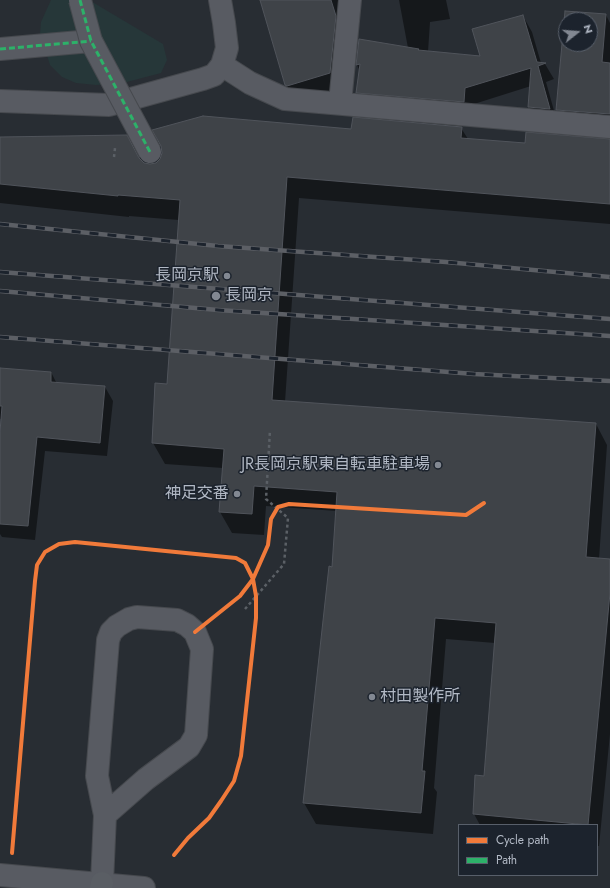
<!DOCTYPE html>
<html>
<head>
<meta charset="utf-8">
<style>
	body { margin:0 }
	#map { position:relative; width:610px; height:888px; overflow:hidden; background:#282d33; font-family:Jost,sans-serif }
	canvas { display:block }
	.legend { position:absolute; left:458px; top:824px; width:140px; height:52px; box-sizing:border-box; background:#1c232d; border:1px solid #585f6a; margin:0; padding:5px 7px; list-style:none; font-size:12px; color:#b2b9c5 }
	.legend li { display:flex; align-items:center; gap:8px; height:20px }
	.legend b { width:20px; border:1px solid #585f6a }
	.north { position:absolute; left:558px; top:12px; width:40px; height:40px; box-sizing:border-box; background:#1c232d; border:1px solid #585f6a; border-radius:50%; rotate:73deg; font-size:11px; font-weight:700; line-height:16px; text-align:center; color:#b2b9c5 }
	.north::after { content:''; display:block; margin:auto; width:14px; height:18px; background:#828892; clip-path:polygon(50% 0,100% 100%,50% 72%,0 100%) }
</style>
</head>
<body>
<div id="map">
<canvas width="610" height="888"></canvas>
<ul class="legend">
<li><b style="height:5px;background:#f17a3a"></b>Cycle path</li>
<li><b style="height:5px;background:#2db169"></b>Path</li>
</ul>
<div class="north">N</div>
</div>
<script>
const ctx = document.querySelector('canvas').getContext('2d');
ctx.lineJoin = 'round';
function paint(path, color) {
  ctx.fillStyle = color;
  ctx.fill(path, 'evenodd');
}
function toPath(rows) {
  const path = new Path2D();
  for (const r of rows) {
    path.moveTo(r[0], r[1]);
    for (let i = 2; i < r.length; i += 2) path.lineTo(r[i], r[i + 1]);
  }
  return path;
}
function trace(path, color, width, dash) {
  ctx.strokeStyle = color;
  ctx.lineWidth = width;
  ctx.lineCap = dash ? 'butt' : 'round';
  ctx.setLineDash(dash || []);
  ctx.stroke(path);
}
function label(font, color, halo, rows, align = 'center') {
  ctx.font = font + ' Jost,"Noto Sans JP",sans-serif';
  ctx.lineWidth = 3;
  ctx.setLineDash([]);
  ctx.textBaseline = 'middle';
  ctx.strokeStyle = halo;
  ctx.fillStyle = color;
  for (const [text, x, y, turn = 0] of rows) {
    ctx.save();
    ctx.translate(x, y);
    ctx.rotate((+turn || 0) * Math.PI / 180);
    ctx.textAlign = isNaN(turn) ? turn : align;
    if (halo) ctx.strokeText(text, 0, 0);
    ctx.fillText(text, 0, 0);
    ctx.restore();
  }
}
paint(toPath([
	[51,0,89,0,163,44,167,60,161,73,123,83,96,85,76,83,62,77,50,65,40,34,41,22]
]), '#263739');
paint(toPath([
	[261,0,345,0,339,89,297,102,295,101,286,85],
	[399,0,446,0,450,19,430,22,428,52,481,57,523,16,532,32,541,63,545,64,554,79,546,82,558,125,538,123,529,107,531,86,474,104,473,117,366,108,357,92,360,71,357,65,360,40,408,48],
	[566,12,606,15,610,23,610,134,569,130,558,110],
	[566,20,590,20,590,44,566,44],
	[461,128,468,139,526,144,610,140,610,224,299,198,285,402,596,424,607,445,599,559,610,560,610,734,599,846,597,846,597,825,480,825,474,814,484,777,495,643,446,639,434,788,437,792,433,834,316,824,304,803,333,568,337,511,266,506,264,535,232,533,220,512,223,468,165,464,153,443,156,384,168,385,179,220,129,216,129,217,0,203,0,138,140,161,143,164,150,165,352,130],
	[0,369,51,372,57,384,105,387,113,401,107,456,45,451,35,540,2,537,0,534,0,445,2,419,0,419]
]), '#0007');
const building = toPath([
	[260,0,331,0,336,16,330,73,287,86,285,85,260,0],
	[565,11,606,14,602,62,610,63,610,114,556,110,565,11],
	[566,20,590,20,590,44,566,44,566,20],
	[523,15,537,62,546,63,538,66,550,109,528,107,531,68,465,88,464,102,356,93,360,64,356,65,359,39,419,49,418,50,480,56,472,29,523,15],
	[203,116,351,129,353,117,462,127,461,138,525,143,526,132,610,139,610,204,287,177,272,400,596,423,586,557,610,559,610,593,588,825,473,814,475,775,484,776,496,623,435,618,422,771,425,771,421,813,303,803,329,566,332,567,337,492,254,486,252,514,219,512,224,449,152,443,155,383,167,384,180,200,118,195,118,196,0,184,0,137,127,135,139,158,144,163,150,164,156,163,160,159,162,153,161,146,152,130,203,116],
	[0,368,51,372,51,382,105,386,100,443,37,437,28,526,0,524,0,432,2,406,0,406,0,368]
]);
paint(building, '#3f4348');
trace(building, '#50545b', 1);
const minor = toPath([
	[0,49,91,41],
	[222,65,250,83,285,99,610,127],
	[0,101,109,105,203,79,214,75,222,65,227,48,224,23,220,0],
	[340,103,350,0],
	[0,875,144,888],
	[102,883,105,815,97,776,108,640,111,632,117,626,129,619,137,617,177,620,187,625,195,632,202,649,196,735,189,747,146,779,105,815]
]);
const major = toPath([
	[101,888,102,883]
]);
trace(minor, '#46494e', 24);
trace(major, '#464950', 24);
trace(toPath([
	[114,157,115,148],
	[245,609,284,564,288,518,266,499,270,430]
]), '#5b6066', 2.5, [3, 3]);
trace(minor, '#585b62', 22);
trace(major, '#5a5e64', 22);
const rail = toPath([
	[0,224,218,246,446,262,610,277],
	[0,272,610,319],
	[0,291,218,310,610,336],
	[0,337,474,374,610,381]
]);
trace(rail, '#5c5f65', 4.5);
trace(rail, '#1c232d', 3, [9]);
const minorBridge = toPath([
	[80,0,91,41,150,152]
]);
trace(minorBridge, '#46494e', 24, []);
trace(minorBridge, '#585b62', 22);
trace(toPath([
	[80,0,91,41,150,152],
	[0,49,91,41]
]), '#2db169', 3, [6, 3]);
trace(toPath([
	[195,632,240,596,253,579,268,545,271,519,278,507,289,504,466,515,484,503],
	[12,853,35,581,37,565,45,552,59,544,75,542,236,558,245,563,253,579,256,596,256,618,241,756,234,781,221,801,209,818,188,838,174,855]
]), '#f17a3a', 4);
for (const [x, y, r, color] of [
	[227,276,4,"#828892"],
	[216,296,5,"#828892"],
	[438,465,4,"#828892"],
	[237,494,4,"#828892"],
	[372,697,4,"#828892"]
]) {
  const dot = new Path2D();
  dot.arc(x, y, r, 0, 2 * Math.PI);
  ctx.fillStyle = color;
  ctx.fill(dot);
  trace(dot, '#1c232d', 1.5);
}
label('16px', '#b2b9c5', '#1c232d', [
	["長岡京駅",219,276],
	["長岡京",225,296,"left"],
	["JR長岡京駅東自転車駐車場",430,465],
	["神足交番",229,494],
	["村田製作所",380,697,"left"]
], 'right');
</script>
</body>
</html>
